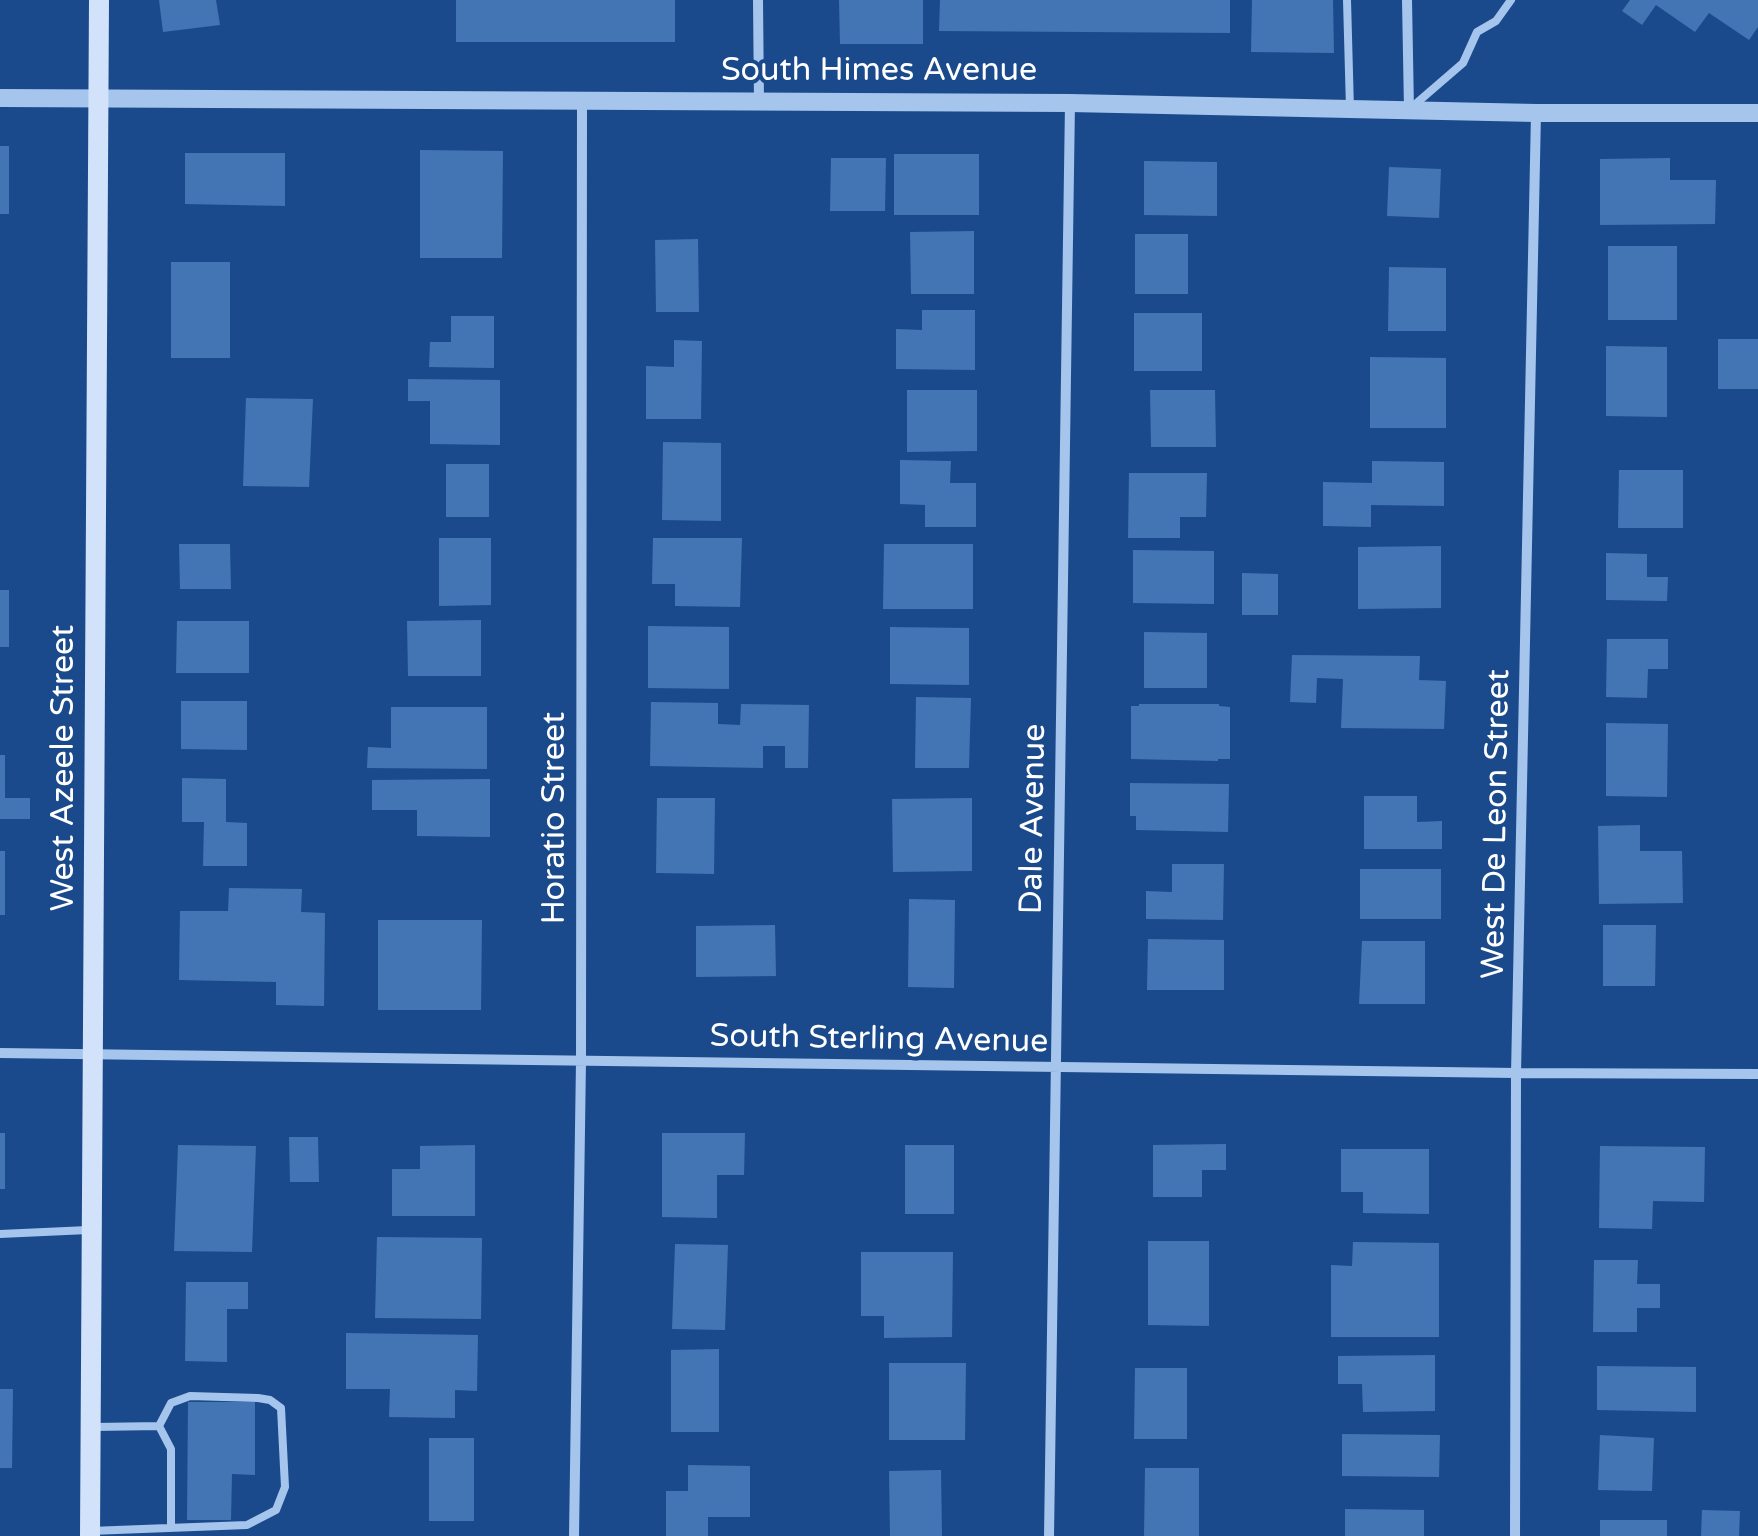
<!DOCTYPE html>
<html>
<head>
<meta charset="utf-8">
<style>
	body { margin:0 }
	canvas { display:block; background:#1a4a8b }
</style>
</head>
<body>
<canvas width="1758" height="1536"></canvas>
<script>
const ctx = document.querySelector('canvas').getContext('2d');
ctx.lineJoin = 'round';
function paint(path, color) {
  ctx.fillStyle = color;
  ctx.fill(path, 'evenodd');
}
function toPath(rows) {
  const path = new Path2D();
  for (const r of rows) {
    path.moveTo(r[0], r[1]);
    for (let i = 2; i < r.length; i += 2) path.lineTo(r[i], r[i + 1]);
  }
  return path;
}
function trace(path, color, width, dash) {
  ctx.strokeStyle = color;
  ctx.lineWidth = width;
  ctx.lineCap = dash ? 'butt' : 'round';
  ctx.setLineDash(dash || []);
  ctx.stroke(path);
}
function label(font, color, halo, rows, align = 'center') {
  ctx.font = font + ' "Varela Round",sans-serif';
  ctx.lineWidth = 8;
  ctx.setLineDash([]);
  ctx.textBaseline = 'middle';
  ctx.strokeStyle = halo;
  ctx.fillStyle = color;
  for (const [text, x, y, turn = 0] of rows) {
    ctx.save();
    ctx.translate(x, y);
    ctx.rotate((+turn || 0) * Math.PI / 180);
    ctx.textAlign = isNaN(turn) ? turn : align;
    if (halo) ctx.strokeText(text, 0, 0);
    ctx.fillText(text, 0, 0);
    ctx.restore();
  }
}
paint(toPath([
	[159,0,216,0,220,25,163,32],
	[456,0,675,0,675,42,456,42],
	[839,0,923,0,923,44,840,44],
	[940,0,1230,0,1230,33,939,31],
	[1252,0,1333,0,1334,53,1251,52],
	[1630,0,1758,0,1758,27,1749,40,1709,13,1695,32,1656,5,1642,25,1622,11],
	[0,146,9,146,9,214,0,214],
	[420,150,503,151,502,258,420,258],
	[185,153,285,153,285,206,185,204],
	[894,154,979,154,979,215,894,215],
	[831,158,886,158,885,211,830,211],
	[1670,158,1670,180,1716,180,1715,224,1600,225,1600,159],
	[1144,161,1217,162,1217,216,1144,215],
	[1389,167,1441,169,1439,218,1387,216],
	[974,231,974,294,911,294,910,232],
	[1135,234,1188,234,1188,294,1135,294],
	[698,239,699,312,656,312,655,240],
	[1608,246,1677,246,1677,320,1608,320],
	[171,262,230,262,230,358,171,358],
	[1389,267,1446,268,1446,331,1388,331],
	[922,310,975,310,975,370,896,369,896,329,922,330],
	[1134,313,1202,313,1202,371,1134,371],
	[451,316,494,316,494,368,429,367,430,342,451,342],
	[1718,339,1758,339,1758,389,1718,389],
	[674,340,702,341,701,419,646,419,646,366,674,367],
	[1606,346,1667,347,1667,417,1606,416],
	[1370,357,1446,358,1446,428,1370,428],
	[408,379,500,380,500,445,430,444,430,401,408,401],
	[907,390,977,390,977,451,907,452],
	[1150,390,1215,390,1216,447,1151,447],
	[246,398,313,399,309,487,243,486],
	[663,442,721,443,721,521,662,520],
	[900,460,951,461,950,483,976,483,976,527,925,527,925,505,900,504],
	[1372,461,1444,462,1444,506,1371,505,1371,527,1323,526,1323,482,1372,483],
	[446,464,489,464,489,517,446,517],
	[1619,470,1683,470,1683,528,1618,528],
	[1129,473,1207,473,1206,517,1180,517,1180,538,1128,538],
	[439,538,491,538,491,605,439,606],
	[653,538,742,538,740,607,675,606,675,584,652,584],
	[179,544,230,544,231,589,180,589],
	[884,544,973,544,973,609,883,609],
	[1441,546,1441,608,1358,609,1358,547],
	[1133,550,1214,551,1214,604,1133,603],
	[1606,553,1647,554,1647,577,1668,577,1667,601,1606,600],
	[1242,573,1278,574,1278,615,1242,615],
	[0,590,9,590,9,647,0,647],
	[481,620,481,676,408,676,407,621],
	[177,621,249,621,249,673,176,673],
	[648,626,729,627,729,689,648,688],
	[890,627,969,628,969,685,890,684],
	[1144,632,1207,633,1207,688,1144,688],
	[1607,639,1668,639,1668,669,1648,669,1647,698,1606,697],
	[1292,655,1420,656,1419,680,1446,681,1444,729,1341,728,1343,679,1317,678,1316,703,1290,702],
	[916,697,971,698,969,768,915,768],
	[181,701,247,701,247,750,181,749],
	[651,702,718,703,718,724,740,725,741,704,809,705,808,768,785,768,785,746,763,746,763,768,650,766],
	[1139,704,1219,704,1219,706,1230,707,1230,759,1218,759,1218,761,1131,759,1131,706,1139,706],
	[391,707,487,707,487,769,367,768,368,747,391,748],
	[1606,723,1668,724,1667,797,1606,796],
	[0,755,5,755,5,798,30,798,30,819,0,819],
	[182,778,226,779,226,822,247,823,247,866,203,866,204,822,182,822],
	[490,779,490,837,417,836,417,810,372,810,372,780],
	[1130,783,1229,784,1228,832,1136,830,1136,816,1130,816],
	[1364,796,1417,796,1417,822,1442,821,1442,849,1364,849],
	[657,798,715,798,714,874,656,873],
	[972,798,972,871,893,872,892,799],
	[1640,825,1640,851,1682,851,1683,903,1599,904,1598,826],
	[0,851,5,851,5,915,0,915],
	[1172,864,1224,864,1223,920,1146,919,1146,891,1172,892],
	[1360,869,1441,869,1441,919,1360,919],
	[229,888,302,889,301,912,325,913,324,1006,276,1005,276,982,179,980,180,911,228,911],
	[909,899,955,900,954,988,908,987],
	[378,920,482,920,481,1010,378,1010],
	[775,925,776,976,696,977,696,926],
	[1603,925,1656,925,1655,986,1603,986],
	[1148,939,1224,940,1224,990,1147,990],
	[1362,941,1425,941,1425,1004,1359,1004],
	[0,1133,5,1133,5,1189,0,1189],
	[662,1133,745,1133,744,1175,717,1175,717,1218,662,1217],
	[289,1137,318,1137,319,1182,290,1182],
	[1226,1144,1226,1170,1202,1170,1202,1197,1153,1197,1153,1145],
	[178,1145,256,1146,252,1252,174,1251],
	[475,1145,475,1216,392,1216,392,1169,420,1169,420,1146],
	[905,1145,954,1145,954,1214,905,1214],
	[1600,1146,1705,1147,1704,1202,1653,1201,1652,1229,1599,1228],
	[1341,1149,1429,1149,1429,1214,1363,1213,1363,1192,1341,1192],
	[377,1237,482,1238,481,1319,375,1318],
	[1148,1241,1209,1241,1209,1326,1148,1325],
	[1353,1242,1439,1243,1439,1337,1331,1337,1331,1265,1352,1266],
	[675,1244,728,1245,725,1330,672,1329],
	[861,1252,953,1252,952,1337,884,1338,884,1316,861,1316],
	[1594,1260,1638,1260,1637,1284,1660,1284,1660,1308,1637,1308,1637,1332,1593,1332],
	[186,1282,248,1282,248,1309,227,1309,227,1362,185,1361],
	[346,1333,478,1335,477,1391,455,1390,455,1418,389,1417,390,1389,346,1389],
	[719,1349,719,1432,671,1432,671,1350],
	[1435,1355,1435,1411,1363,1412,1362,1384,1338,1384,1338,1356],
	[889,1363,966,1363,965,1440,889,1440],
	[1597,1366,1696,1367,1696,1412,1597,1410],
	[1135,1368,1187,1368,1187,1439,1134,1439],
	[0,1389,13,1389,12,1468,0,1468],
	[188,1402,255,1402,255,1475,232,1474,231,1520,187,1520],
	[1342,1434,1440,1435,1439,1477,1342,1476],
	[1600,1435,1654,1438,1652,1491,1598,1490],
	[429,1438,474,1438,474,1521,429,1521],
	[688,1465,750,1466,750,1517,708,1517,708,1536,666,1536,666,1491,688,1491],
	[1145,1468,1199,1468,1199,1536,1144,1536],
	[941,1470,942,1536,890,1536,889,1471],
	[1345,1509,1424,1510,1424,1536,1345,1536],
	[1702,1510,1740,1511,1739,1536,1701,1536],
	[1600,1520,1667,1520,1667,1536,1600,1536]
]), '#4374b3');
trace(toPath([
	[1347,0,1350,109],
	[1412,107,1463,63,1477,32,1496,21,1511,0],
	[0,1234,88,1230],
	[159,1426,171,1449,171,1528],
	[94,1427,159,1426],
	[90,1531,247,1525,276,1510,285,1487,281,1408,270,1400,258,1398,190,1396,171,1403,159,1426]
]), '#a5c5ed', 8);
trace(toPath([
	[758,0,759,102],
	[1407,0,1409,110],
	[0,1053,1516,1073,1758,1074],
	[574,1536,581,1061,582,100],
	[1049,1536,1070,103],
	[1515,1536,1516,1073,1536,113]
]), '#a5c5ed', 10);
trace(toPath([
	[0,98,1070,103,1536,113,1758,113]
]), '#a5c5ed', 18);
trace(toPath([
	[90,1536,99,0]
]), '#d1e2fa', 20);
label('32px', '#fff', '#1a4a8b', [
	["South Himes Avenue",879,72],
	["West Azeele Street",65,768,-90],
	["Horatio Street",556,818,-90],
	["Dale Avenue",1034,819,-89],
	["West De Leon Street",1497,824,-89],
	["South Sterling Avenue",879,1040,1]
]);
</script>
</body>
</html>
